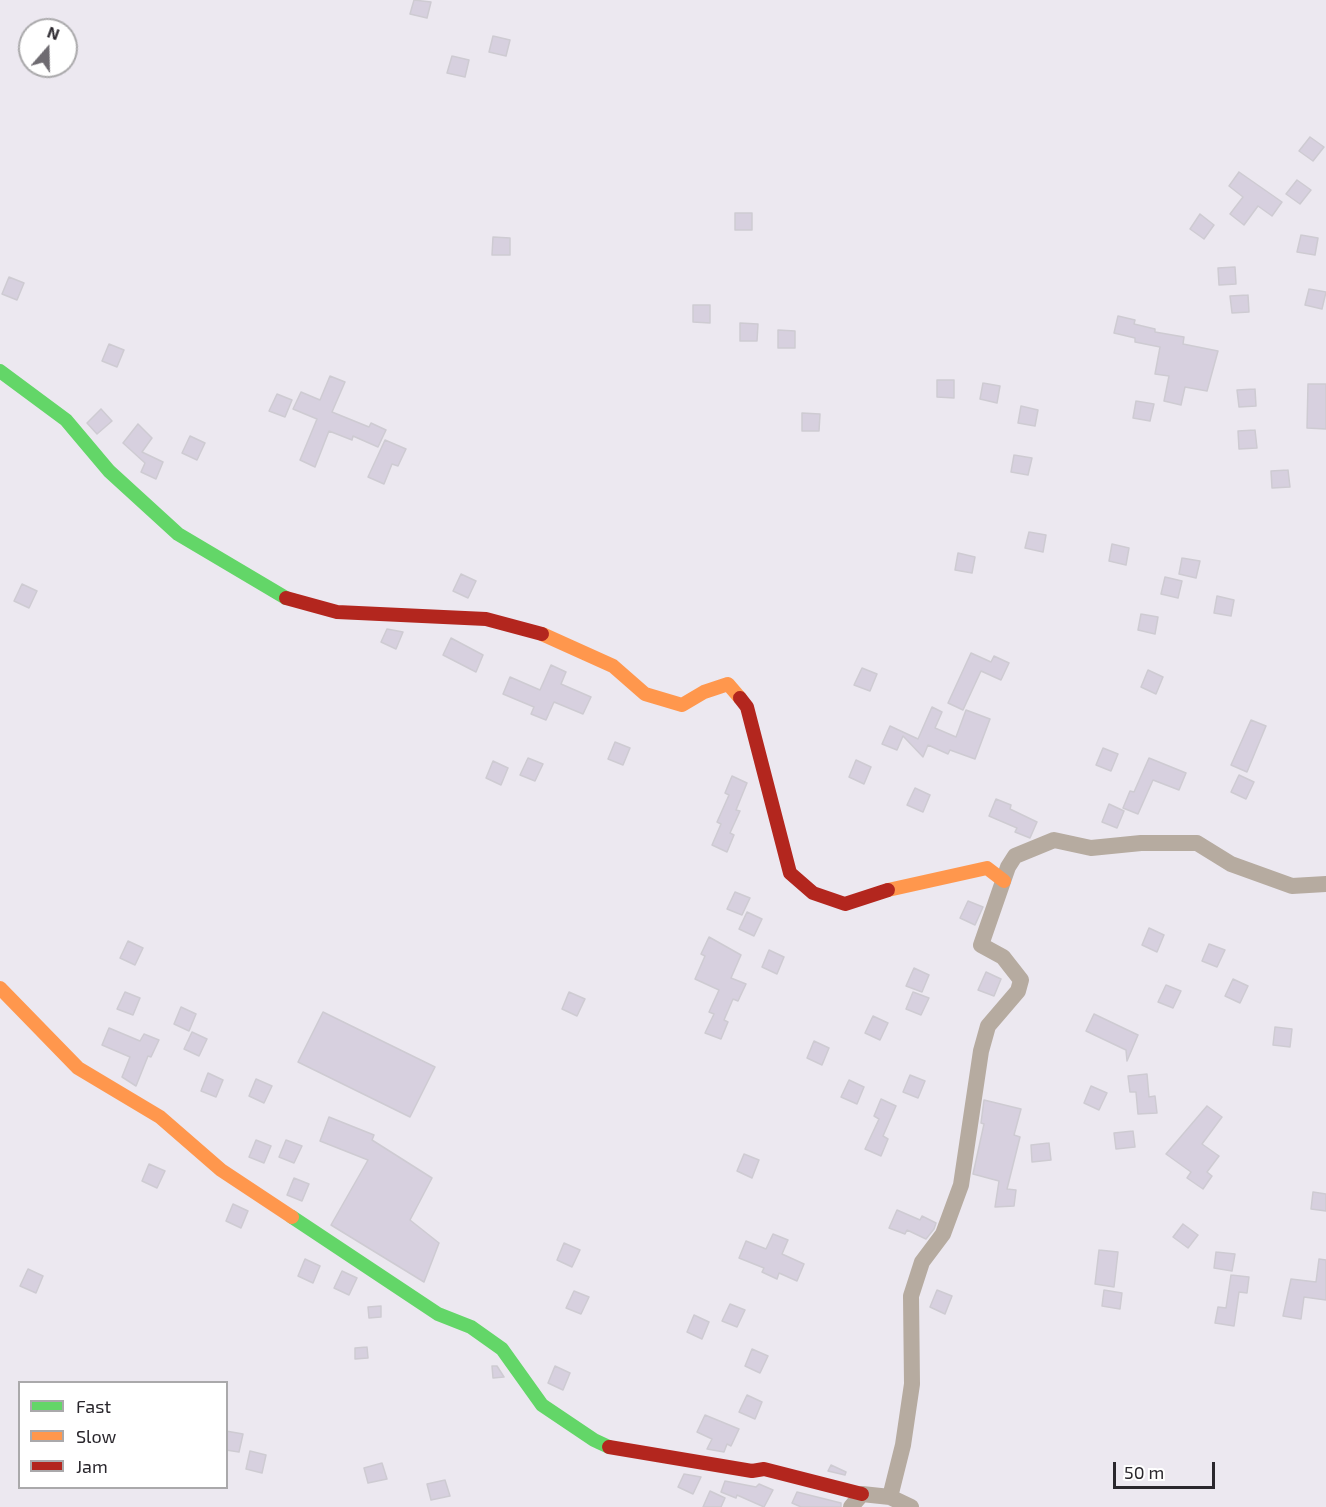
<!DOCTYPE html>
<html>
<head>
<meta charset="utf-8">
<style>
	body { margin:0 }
	#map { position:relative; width:1326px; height:1507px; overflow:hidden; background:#ece8f0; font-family:"Exo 2",sans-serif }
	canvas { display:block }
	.legend { position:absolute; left:18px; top:1381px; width:210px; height:108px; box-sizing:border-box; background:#fff; border:2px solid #aaa9ab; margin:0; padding:8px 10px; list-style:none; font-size:18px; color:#2a272d }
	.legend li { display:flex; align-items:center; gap:12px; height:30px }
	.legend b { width:30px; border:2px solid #aaa9ab }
	.north { position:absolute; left:18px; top:18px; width:60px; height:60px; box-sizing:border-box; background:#fff; border:2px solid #aaa9ab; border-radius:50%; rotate:20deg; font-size:16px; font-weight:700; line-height:24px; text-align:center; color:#2a272d }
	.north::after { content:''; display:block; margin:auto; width:21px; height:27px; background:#6e6b71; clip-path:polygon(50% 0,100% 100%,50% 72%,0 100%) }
	.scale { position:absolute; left:1113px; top:1462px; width:102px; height:27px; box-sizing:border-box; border:3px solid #2a272d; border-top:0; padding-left:8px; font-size:18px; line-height:21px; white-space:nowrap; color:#2a272d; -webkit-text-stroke:4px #fff; paint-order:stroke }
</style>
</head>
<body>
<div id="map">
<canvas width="1326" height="1507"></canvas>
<ul class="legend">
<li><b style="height:8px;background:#63d668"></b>Fast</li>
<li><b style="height:8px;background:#ff974d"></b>Slow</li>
<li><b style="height:8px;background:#b3261e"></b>Jam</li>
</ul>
<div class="north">N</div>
<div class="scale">50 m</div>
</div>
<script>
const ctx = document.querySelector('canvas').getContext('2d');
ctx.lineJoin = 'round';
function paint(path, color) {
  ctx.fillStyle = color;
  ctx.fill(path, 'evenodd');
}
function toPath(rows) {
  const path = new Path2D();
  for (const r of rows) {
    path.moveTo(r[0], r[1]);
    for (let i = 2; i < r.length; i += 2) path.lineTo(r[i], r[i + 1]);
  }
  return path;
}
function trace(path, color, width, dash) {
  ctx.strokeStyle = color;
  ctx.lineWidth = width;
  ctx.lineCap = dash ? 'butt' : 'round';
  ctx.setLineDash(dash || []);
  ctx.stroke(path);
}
const building = toPath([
	[414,0,431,2,427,18,410,14,414,0],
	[493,36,510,40,506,56,489,52,493,36],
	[452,56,469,60,465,77,447,73,452,56],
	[1310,137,1324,147,1313,161,1299,151,1310,137],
	[1239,172,1282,202,1272,216,1258,206,1244,225,1230,214,1243,197,1229,186,1239,172],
	[1297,180,1311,190,1300,204,1286,194,1297,180],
	[735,213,752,213,752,230,735,230,735,213],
	[1200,214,1214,225,1204,239,1190,229,1200,214],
	[1301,235,1318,238,1315,255,1297,252,1301,235],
	[493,237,510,238,510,255,492,255,493,237],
	[1235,267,1236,284,1219,285,1218,268,1235,267],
	[9,277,24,283,17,300,2,294,9,277],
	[1309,289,1326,292,1322,309,1305,305,1309,289],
	[1248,295,1249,312,1232,313,1230,296,1248,295],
	[693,305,710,305,710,323,693,322,693,305],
	[1118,316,1135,320,1134,324,1155,329,1155,332,1184,337,1183,344,1218,351,1207,391,1185,387,1181,405,1164,401,1169,376,1155,374,1160,347,1135,342,1135,338,1114,333,1118,316],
	[740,323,758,324,757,341,740,341,740,323],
	[778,330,795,331,795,348,778,348,778,330],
	[109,344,124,350,117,367,102,361,109,344],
	[330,376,345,382,332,412,369,427,371,423,386,430,378,447,353,436,352,440,329,431,315,467,300,460,317,419,293,409,301,392,320,400,330,376],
	[937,380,954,380,954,398,937,397,937,380],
	[983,383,1000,386,997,403,980,399,983,383],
	[1308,384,1326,384,1326,429,1307,428,1308,384],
	[1255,389,1256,406,1239,407,1237,390,1255,389],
	[277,394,292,400,285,417,269,411,277,394],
	[1136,401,1154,404,1150,421,1133,418,1136,401],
	[1021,406,1038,410,1035,426,1018,423,1021,406],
	[101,409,112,421,97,434,87,423,101,409],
	[802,413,820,414,819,431,802,431,802,413],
	[138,424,152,438,142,452,163,462,156,479,141,472,145,463,123,443,138,424],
	[1255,430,1257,448,1239,449,1238,431,1255,430],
	[190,436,205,443,197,460,182,453,190,436],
	[385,440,406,449,398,466,392,464,384,484,368,477,385,440],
	[1014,455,1032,458,1028,475,1011,472,1014,455],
	[1288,470,1290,487,1272,488,1271,471,1288,470],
	[1029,532,1046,535,1043,552,1025,548,1029,532],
	[1112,544,1129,548,1126,565,1109,561,1112,544],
	[958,553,975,557,972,573,955,570,958,553],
	[1182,558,1200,561,1196,578,1179,574,1182,558],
	[461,574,476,581,468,598,453,591,461,574],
	[1165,577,1182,581,1178,598,1161,594,1165,577],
	[22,584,37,591,29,608,14,601,22,584],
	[1217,596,1234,600,1231,616,1214,613,1217,596],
	[1141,614,1158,617,1155,634,1138,630,1141,614],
	[387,629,403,632,396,649,381,642,387,629],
	[451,638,483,655,476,672,443,655,451,638],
	[971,653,991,662,994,656,1009,663,1001,680,981,671,963,710,948,703,971,653],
	[551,665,566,672,561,684,591,697,583,714,554,702,546,720,531,714,534,707,503,694,510,677,540,690,551,665],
	[862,668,877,674,870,691,854,685,862,668],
	[1148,670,1163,677,1156,694,1141,687,1148,670],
	[932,707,942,712,935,728,956,737,966,710,990,719,975,759,950,750,948,754,928,745,923,757,903,736,897,750,882,744,890,726,918,739,932,707],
	[1251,720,1266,726,1247,772,1231,765,1251,720],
	[615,742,630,748,623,765,608,759,615,742],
	[1103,748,1118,754,1111,771,1096,765,1103,748],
	[528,758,543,764,535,781,520,775,528,758],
	[1149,758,1186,773,1179,790,1153,780,1138,814,1123,808,1130,791,1134,792,1149,758],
	[856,760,871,767,864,784,849,777,856,760],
	[493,761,508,768,501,785,486,778,493,761],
	[1239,775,1254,782,1246,799,1231,792,1239,775],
	[732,776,747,783,736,810,740,811,730,833,734,835,727,852,712,845,721,824,717,822,729,795,725,793,732,776],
	[915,788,930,795,923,812,907,805,915,788],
	[996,799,1011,805,1010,809,1037,822,1030,838,1015,832,1017,828,989,816,996,799],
	[1109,804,1124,811,1117,828,1102,822,1109,804],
	[735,892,750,898,742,915,727,909,735,892],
	[968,901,983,907,975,925,960,918,968,901],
	[747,912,762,919,754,936,739,929,747,912],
	[1149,928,1164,935,1157,952,1142,945,1149,928],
	[709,937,741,955,731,978,746,984,738,1001,733,999,724,1020,728,1022,721,1039,705,1033,714,1014,709,1012,719,990,695,979,705,956,701,954,709,937],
	[128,941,143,948,135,965,120,958,128,941],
	[1209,944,1225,950,1217,967,1202,961,1209,944],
	[769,950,784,957,777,974,762,967,769,950],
	[914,968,929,975,922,992,906,986,914,968],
	[986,972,1001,979,994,996,978,990,986,972],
	[1233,979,1248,986,1240,1003,1225,996,1233,979],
	[1166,985,1181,991,1173,1008,1158,1002,1166,985],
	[125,992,140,998,133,1015,117,1009,125,992],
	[569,992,585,999,577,1016,562,1009,569,992],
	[913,992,929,998,921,1015,906,1009,913,992],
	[181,1007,196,1014,189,1031,174,1024,181,1007],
	[323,1012,435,1067,410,1117,298,1062,323,1012],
	[1094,1014,1138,1035,1127,1061,1126,1050,1086,1031,1094,1014],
	[873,1016,888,1023,880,1040,865,1033,873,1016],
	[1275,1027,1292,1029,1290,1047,1273,1045,1275,1027],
	[109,1028,140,1041,144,1034,159,1040,151,1057,148,1056,136,1086,122,1077,130,1057,102,1045,109,1028],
	[192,1032,207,1039,199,1056,184,1049,192,1032],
	[814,1041,829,1048,822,1065,807,1058,814,1041],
	[208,1073,223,1080,216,1097,201,1091,208,1073],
	[1147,1074,1149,1097,1155,1096,1157,1113,1138,1114,1136,1092,1130,1092,1128,1076,1147,1074],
	[910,1075,925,1081,918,1098,903,1092,910,1075],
	[256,1079,272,1086,264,1103,249,1096,256,1079],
	[849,1080,864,1087,857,1104,841,1097,849,1080],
	[1091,1086,1107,1093,1099,1110,1084,1103,1091,1086],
	[881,1099,896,1106,883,1136,888,1139,881,1156,865,1149,879,1119,874,1116,881,1099],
	[984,1100,1021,1109,1014,1135,1020,1137,1007,1189,1016,1190,1014,1206,995,1207,999,1181,973,1174,984,1124,981,1123,984,1100],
	[1207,1106,1222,1117,1202,1144,1219,1156,1207,1172,1212,1176,1203,1189,1187,1178,1191,1172,1166,1154,1207,1106],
	[329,1117,374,1135,372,1140,432,1178,410,1220,439,1243,424,1282,331,1225,368,1160,320,1141,329,1117],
	[1133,1131,1135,1147,1116,1149,1114,1133,1133,1131],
	[256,1140,271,1146,264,1163,249,1157,256,1140],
	[286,1140,302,1146,294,1163,279,1157,286,1140],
	[1049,1143,1051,1160,1032,1162,1031,1145,1049,1143],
	[744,1154,759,1160,752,1178,737,1171,744,1154],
	[149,1164,165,1171,157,1188,142,1181,149,1164],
	[294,1178,309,1184,302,1201,287,1195,294,1178],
	[1313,1192,1326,1194,1326,1211,1311,1209,1313,1192],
	[233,1204,248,1211,241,1228,226,1221,233,1204],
	[897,1210,920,1220,922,1216,936,1223,934,1229,926,1239,907,1230,905,1234,889,1228,897,1210],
	[1183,1224,1198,1235,1188,1248,1173,1237,1183,1224],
	[773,1234,788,1240,782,1254,804,1264,797,1281,779,1273,777,1279,762,1272,764,1268,739,1258,746,1241,766,1249,773,1234],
	[564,1243,580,1250,572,1267,557,1260,564,1243],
	[1099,1250,1118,1252,1114,1287,1095,1284,1099,1250],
	[1216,1252,1235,1254,1232,1271,1214,1268,1216,1252],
	[305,1259,320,1266,313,1283,298,1276,305,1259],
	[1319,1259,1326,1260,1326,1300,1304,1297,1301,1319,1283,1316,1291,1279,1316,1282,1319,1259],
	[28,1269,43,1276,36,1293,20,1286,28,1269],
	[342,1271,357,1278,349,1295,334,1288,342,1271],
	[1231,1275,1249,1277,1247,1293,1239,1292,1234,1326,1215,1323,1218,1307,1226,1308,1231,1275],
	[937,1290,952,1296,945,1314,930,1307,937,1290],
	[1104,1290,1122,1293,1120,1309,1102,1306,1104,1290],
	[574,1291,589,1297,581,1314,566,1308,574,1291],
	[730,1304,745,1310,737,1327,722,1321,730,1304],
	[381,1306,381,1317,369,1318,368,1307,381,1306],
	[694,1315,709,1322,702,1339,687,1332,694,1315],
	[367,1347,368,1358,355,1359,355,1348,367,1347],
	[752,1349,768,1356,760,1373,745,1366,752,1349],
	[492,1366,497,1366,504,1377,493,1378,492,1366],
	[555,1366,570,1373,563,1390,548,1383,555,1366],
	[747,1395,762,1402,755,1419,739,1412,747,1395],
	[705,1415,739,1429,731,1446,727,1444,724,1452,707,1449,712,1439,697,1432,705,1415],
	[226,1431,243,1434,239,1452,226,1450,226,1431],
	[250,1451,266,1455,262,1473,246,1469,250,1451],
	[382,1463,387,1479,368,1483,364,1468,382,1463],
	[831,1465,846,1472,845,1475,828,1471,831,1465],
	[684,1474,701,1477,693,1494,678,1487,684,1474],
	[445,1480,450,1496,431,1500,427,1484,445,1480],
	[725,1481,756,1487,759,1484,773,1490,764,1507,737,1495,736,1498,721,1492,725,1481],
	[710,1491,725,1498,721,1507,703,1507,710,1491],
	[797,1492,841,1503,841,1507,801,1507,792,1503,797,1492]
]);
paint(building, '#d7d0df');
trace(building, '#cecbd2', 1.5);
trace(toPath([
	[890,1497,903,1445,912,1384,911,1296,922,1262,943,1234,961,1185,981,1051,988,1026,1018,991,1021,980,1003,957,981,945,1008,867,1015,856,1054,840,1091,848,1141,843,1197,843,1231,864,1292,886,1326,884],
	[851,1507,862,1494,890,1497,911,1507]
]), '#b6aba0', 16);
trace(toPath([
	[0,371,66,420,109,471,178,534,286,598],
	[292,1217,438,1314,471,1327,502,1349,542,1405,594,1440,609,1447]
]), '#63d668', 14);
trace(toPath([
	[542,634,613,666,645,694,682,705,704,692,728,684,740,698],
	[888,890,987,868,1004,881],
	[0,988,78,1068,160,1117,221,1170,292,1217]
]), '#ff974d', 14);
trace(toPath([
	[286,598,337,612,486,619,542,634],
	[740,698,747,707,790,873,813,893,845,904,888,890],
	[609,1447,752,1471,764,1469,862,1494]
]), '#b3261e', 14);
</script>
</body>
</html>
